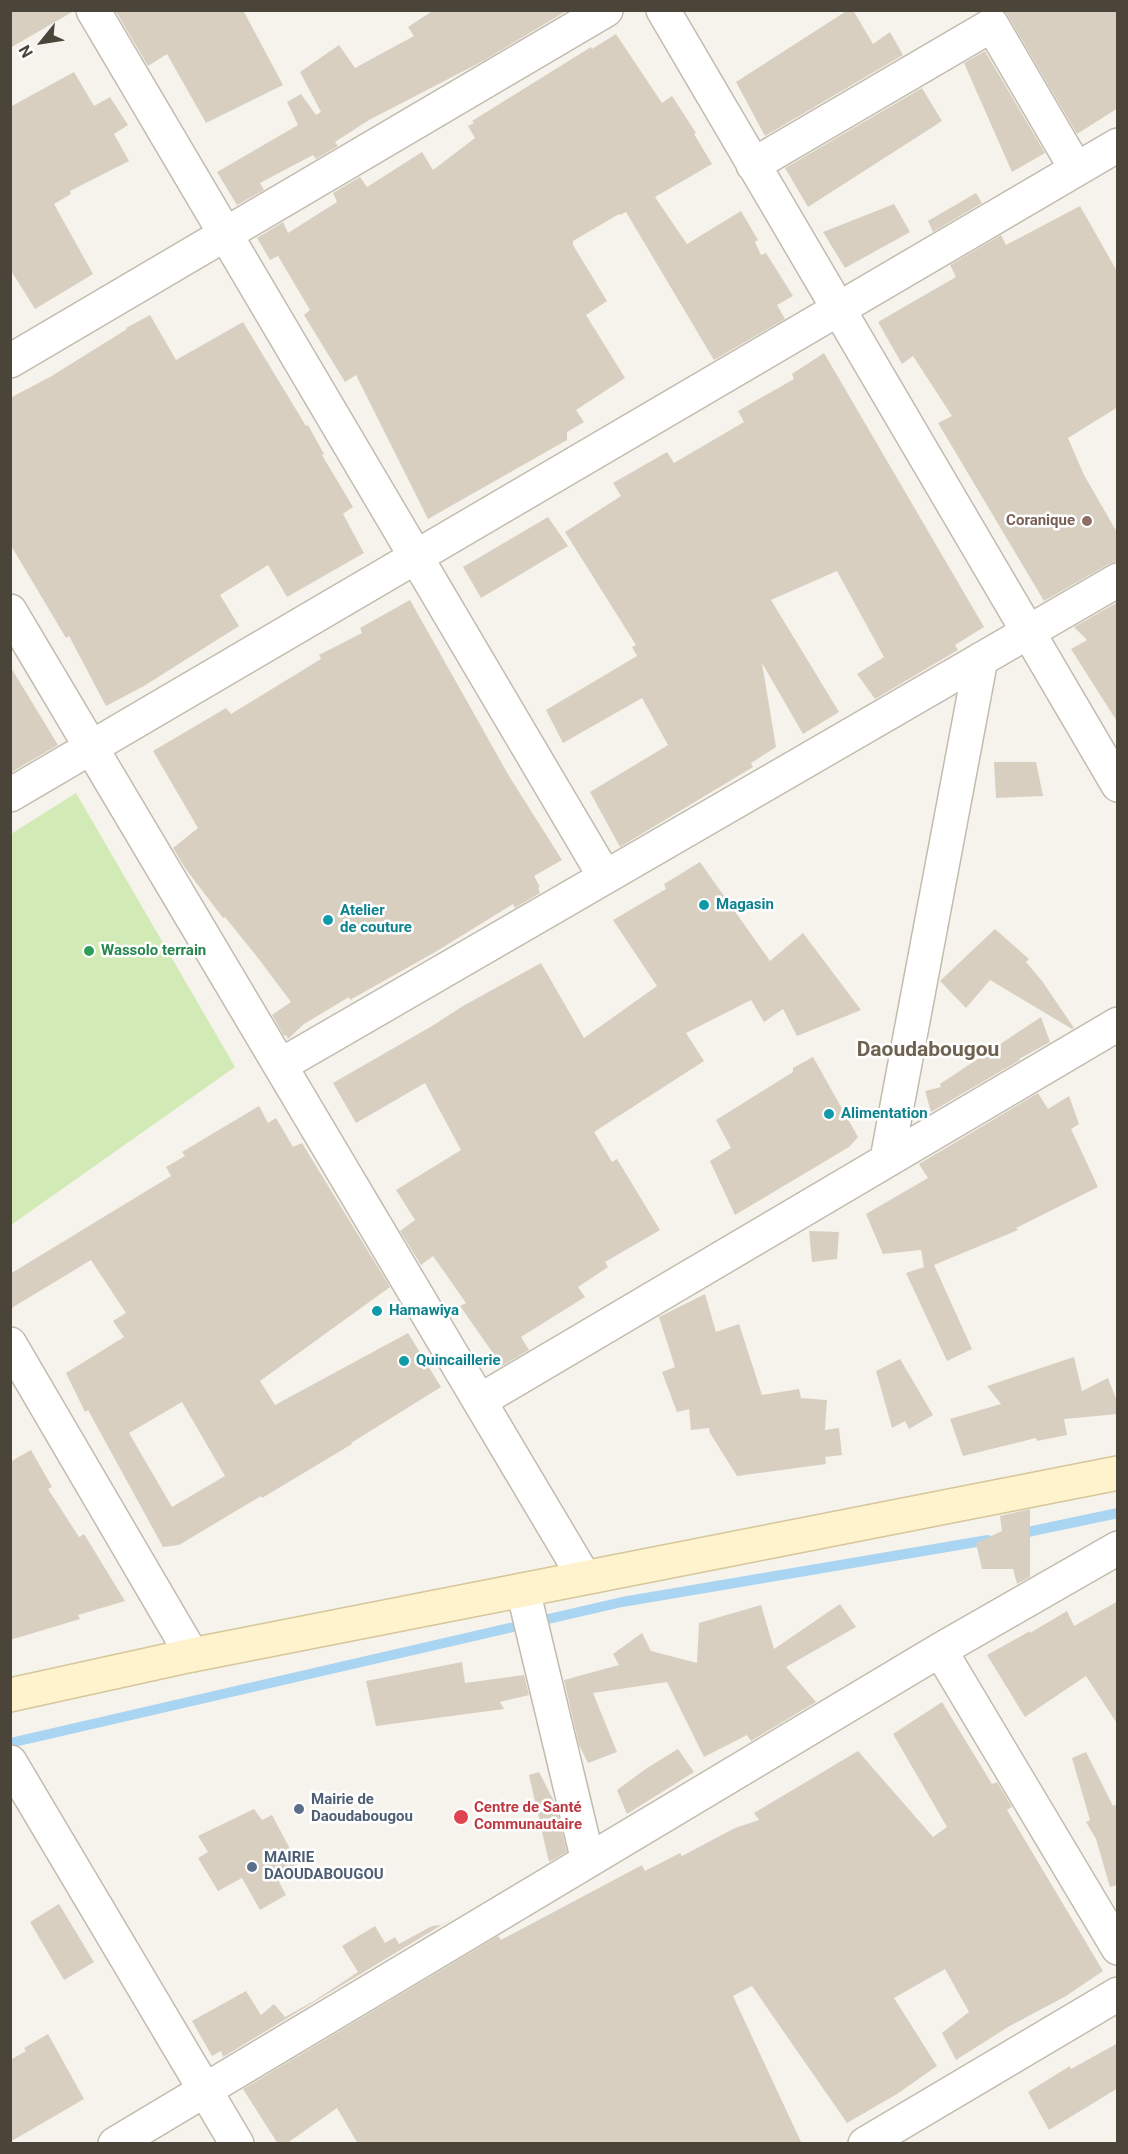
<!DOCTYPE html>
<html>
<head>
<meta charset="utf-8">
<style>
	body { margin:0 }
	#map { position:relative; width:1128px; height:2154px; overflow:hidden; background:#f6f3ec; font-family:Roboto,sans-serif }
	canvas { display:block }
	.frame { position:absolute; inset:0; border:12px solid #4b4439; pointer-events:none }
	.north { position:absolute; left:12px; top:12px; width:60px; height:60px; -webkit-text-stroke:4px #fff; paint-order:stroke; rotate:240deg; font-size:16px; font-weight:700; line-height:24px; text-align:center; color:#4b4439 }
	.north::after { content:''; display:block; margin:auto; width:21px; height:27px; background:#4b4439; clip-path:polygon(50% 0,100% 100%,50% 72%,0 100%) }
</style>
</head>
<body>
<div id="map">
<canvas width="1128" height="2154"></canvas>
<div class="frame"></div>
<div class="north">N</div>
</div>
<script>
const ctx = document.querySelector('canvas').getContext('2d');
ctx.lineJoin = 'round';
function paint(path, color) {
  ctx.fillStyle = color;
  ctx.fill(path, 'evenodd');
}
function toPath(rows) {
  const path = new Path2D();
  for (const r of rows) {
    path.moveTo(r[0], r[1]);
    for (let i = 2; i < r.length; i += 2) path.lineTo(r[i], r[i + 1]);
  }
  return path;
}
function trace(path, color, width, dash) {
  ctx.strokeStyle = color;
  ctx.lineWidth = width;
  ctx.lineCap = dash ? 'butt' : 'round';
  ctx.setLineDash(dash || []);
  ctx.stroke(path);
}
function label(font, color, halo, rows, align = 'center') {
  ctx.font = font + ' Roboto,sans-serif';
  ctx.lineWidth = 5;
  ctx.setLineDash([]);
  ctx.textBaseline = 'middle';
  ctx.strokeStyle = halo;
  ctx.fillStyle = color;
  for (const [text, x, y, turn = 0] of rows) {
    ctx.save();
    ctx.translate(x, y);
    ctx.rotate((+turn || 0) * Math.PI / 180);
    ctx.textAlign = isNaN(turn) ? turn : align;
    if (halo) ctx.strokeText(text, 0, 0);
    ctx.fillText(text, 0, 0);
    ctx.restore();
  }
}
paint(toPath([
	[76,793,235,1067,11,1225,11,834]
]), '#d2eab5');
trace(toPath([
	[1018,1534,1118,1513],
	[10,1743,622,1602,988,1540]
]), '#a9d4f2', 10);
paint(toPath([
	[10,10,74,10,74,11,10,48],
	[115,10,243,10,283,85,206,123,167,54,148,66],
	[434,10,568,10,483,61,369,120,335,142,338,146,316,159,313,155,260,183,264,190,237,205,217,172,298,125,287,102,301,94,316,115,321,112,300,72,339,45,355,68,414,36,408,27],
	[848,10,853,10,873,44,890,32,903,55,765,136,736,82],
	[1003,10,1118,10,1118,108,1077,134,1008,16],
	[616,34,662,103,672,96,696,133,694,134,712,164,655,197,687,244,741,211,758,240,755,242,761,255,766,253,793,296,777,305,785,319,714,360,626,212,620,215,619,214,573,241,573,245,607,301,586,315,625,378,576,410,584,422,567,432,567,440,428,519,356,375,345,382,304,315,310,310,278,256,270,260,257,238,283,222,288,233,337,202,333,193,360,177,367,187,422,152,433,170,475,138,468,126,474,123,472,121,591,47,592,49],
	[985,51,1045,153,1012,172,964,63],
	[74,72,94,106,110,97,128,125,114,134,129,161,70,191,71,194,54,204,93,274,35,309,10,269,10,107],
	[922,88,942,121,808,207,785,168],
	[976,193,982,203,933,232,928,221],
	[894,204,910,232,845,268,823,232],
	[1080,206,1118,273,1118,407,1068,438,1084,475,1118,534,1118,561,1109,564,1044,601,938,423,952,416,913,356,902,364,878,322,956,277,950,265,1001,235,1006,245],
	[150,315,176,360,243,322,306,426,308,425,324,454,322,455,353,507,343,514,364,553,287,597,268,565,220,595,239,626,144,686,106,706,69,636,66,638,10,544,10,398,50,377,127,329,126,328],
	[824,353,984,627,955,645,958,650,875,699,857,674,884,657,837,571,771,600,839,712,803,734,762,663,776,747,751,763,753,767,620,847,590,792,668,745,642,698,563,743,546,710,637,656,632,647,636,645,565,532,621,496,613,483,667,452,674,463,744,422,738,411,794,379,792,374],
	[548,517,568,546,481,598,463,567],
	[410,600,509,776,562,860,534,876,540,887,538,888,540,893,515,908,513,904,437,951,350,1000,349,997,304,1024,288,1039,286,1035,284,1036,272,1015,291,1002,258,958,225,917,223,918,185,868,173,848,198,828,153,751,226,708,231,714,321,659,319,655,362,633,360,628],
	[1118,602,1118,723,1071,649,1087,640,1074,627],
	[10,666,58,745,10,773],
	[994,762,1036,762,1043,796,996,798],
	[700,862,770,961,803,933,861,1010,797,1036,783,1009,764,1022,751,1000,686,1033,704,1061,594,1132,612,1162,617,1159,660,1230,605,1262,608,1267,578,1287,585,1297,521,1337,529,1350,502,1366,460,1306,466,1303,433,1256,421,1265,400,1231,415,1220,396,1190,461,1150,425,1083,356,1123,333,1083,432,1026,463,1006,541,963,584,1038,657,986,613,920,666,889,664,884],
	[995,929,1029,959,1026,962,1042,981,1074,1028,1072,1029,990,980,966,1008,940,981],
	[1041,1017,1050,1042,1019,1059,1020,1060,931,1112,925,1091,941,1087,940,1084],
	[813,1057,858,1137,849,1147,735,1215,710,1161,731,1148,716,1120,793,1072,793,1068],
	[1038,1093,1048,1109,1069,1096,1079,1124,1071,1129,1098,1187,1016,1228,1018,1230,934,1265,972,1349,947,1361,906,1273,924,1267,921,1250,883,1254,866,1214,928,1178,919,1164],
	[259,1106,268,1123,276,1118,293,1147,302,1143,390,1287,260,1381,275,1405,408,1333,441,1387,351,1443,352,1444,262,1498,261,1496,179,1545,163,1547,88,1410,85,1412,66,1373,124,1337,113,1321,126,1313,91,1260,10,1309,10,1274,171,1176,166,1167,185,1156,182,1152],
	[182,1402,225,1476,172,1507,129,1433],
	[809,1231,839,1232,837,1259,812,1262],
	[705,1294,716,1332,739,1324,762,1395,799,1389,801,1398,827,1400,825,1430,839,1428,842,1455,825,1457,826,1464,737,1476,710,1433,709,1428,691,1430,689,1409,677,1412,662,1372,675,1367,659,1317],
	[1074,1357,1082,1391,1108,1378,1118,1404,1118,1414,1064,1419,1067,1435,1037,1441,1036,1438,963,1456,950,1419,1001,1404,987,1386],
	[900,1359,933,1415,909,1429,905,1421,892,1428,876,1371],
	[31,1450,52,1487,48,1489,79,1537,84,1534,125,1601,78,1615,80,1619,10,1640,10,1462],
	[1030,1509,1030,1577,1017,1584,1013,1569,982,1569,976,1543,1002,1531,1000,1516],
	[1118,1601,1118,1725,1086,1676,1025,1717,987,1655,1030,1631,1030,1633,1067,1611,1074,1626],
	[840,1604,856,1627,786,1667,816,1702,751,1741,747,1735,704,1757,667,1682,593,1693,617,1752,588,1763,579,1745,564,1680,619,1665,613,1654,642,1633,651,1651,697,1663,699,1623,761,1605,774,1649],
	[462,1662,465,1683,524,1675,529,1695,500,1702,504,1709,376,1726,366,1681],
	[942,1702,992,1784,997,1782,1012,1807,1007,1810,1103,1971,1066,1996,1008,2027,956,2060,942,2033,969,2012,945,1969,894,1998,937,2066,897,2094,847,2123,752,1986,733,1996,802,2144,358,2144,337,2108,286,2144,278,2144,243,2089,498,1936,501,1940,642,1865,645,1871,680,1853,682,1856,735,1828,759,1820,754,1813,858,1751,933,1837,947,1827,893,1734],
	[678,1749,694,1772,627,1814,617,1790,647,1768],
	[1086,1752,1113,1806,1118,1803,1118,1885,1110,1887,1096,1839,1086,1822,1090,1820,1072,1758],
	[539,1772,555,1803,567,1852,549,1862,529,1775],
	[254,1809,262,1820,272,1815,298,1864,277,1878,286,1895,260,1910,242,1878,218,1891,198,1858,208,1852,198,1836],
	[59,1904,94,1962,64,1980,30,1922],
	[455,1917,223,2057,221,2051,212,2056,192,2021,246,1991,261,2015,274,2004,285,2017,314,2001,358,1972,342,1946,375,1926,385,1943,395,1937,399,1944,432,1926,441,1925],
	[48,2034,84,2099,10,2142,10,2060,26,2051,24,2048],
	[1118,2043,1118,2088,1049,2130,1028,2092,1070,2066,1071,2069]
]), '#d8cfc1');
const street = toPath([
	[93,10,605,877],
	[663,10,1118,785],
	[753,165,992,25,1076,169],
	[10,361,606,10],
	[10,611,584,1577],
	[10,795,1118,145],
	[281,1065,1118,580],
	[887,1159,981,659],
	[10,1344,192,1655],
	[481,1400,1118,1024],
	[523,1590,588,1861],
	[940,1650,1118,1948],
	[10,1762,237,2144],
	[115,2144,940,1650,1118,1548],
	[865,2144,1118,1994]
]);
const secondary = toPath([
	[10,1695,192,1655,1118,1473]
]);
trace(street, '#c2bbae', 36);
trace(secondary, '#d6c79b', 36);
trace(street, '#fff', 33);
trace(secondary, '#fff3cd', 33);
for (const [x, y, r, color] of [
	[1087,521,6,"#8d6e63"],
	[704,905,6,"#0f9aa8"],
	[328,920,6,"#0f9aa8"],
	[89,951,6,"#2e9e5b"],
	[829,1114,6,"#0f9aa8"],
	[377,1311,6,"#0f9aa8"],
	[404,1361,6,"#0f9aa8"],
	[299,1809,6,"#5c6f8a"],
	[461,1817,8,"#e0444e"],
	[252,1867,6,"#5c6f8a"]
]) {
  const dot = new Path2D();
  dot.arc(x, y, r, 0, 2 * Math.PI);
  ctx.fillStyle = color;
  ctx.fill(dot);
  trace(dot, '#fff', 2);
}
label('bold 15px', '#785e54', '#fff', [
	["Coranique",1075,521]
], 'right');
label('bold 15px', '#0d838f', '#fff', [
	["Magasin",716,905],
	["Atelier",340,911],
	["de couture",340,928],
	["Alimentation",841,1114],
	["Hamawiya",389,1311],
	["Quincaillerie",416,1361]
], 'left');
label('bold 15px', '#27864d', '#fff', [
	["Wassolo terrain",101,951]
], 'left');
label('bold 15px', '#4e5e75', '#fff', [
	["Mairie de",311,1800],
	["Daoudabougou",311,1817],
	["MAIRIE",264,1858],
	["DAOUDABOUGOU",264,1875]
], 'left');
label('bold 15px', '#be3a42', '#fff', [
	["Centre de Santé",474,1808],
	["Communautaire",474,1825]
], 'left');
label('bold 21px', '#6e6250', '#fff', [
	["Daoudabougou",928,1051]
]);
</script>
</body>
</html>
